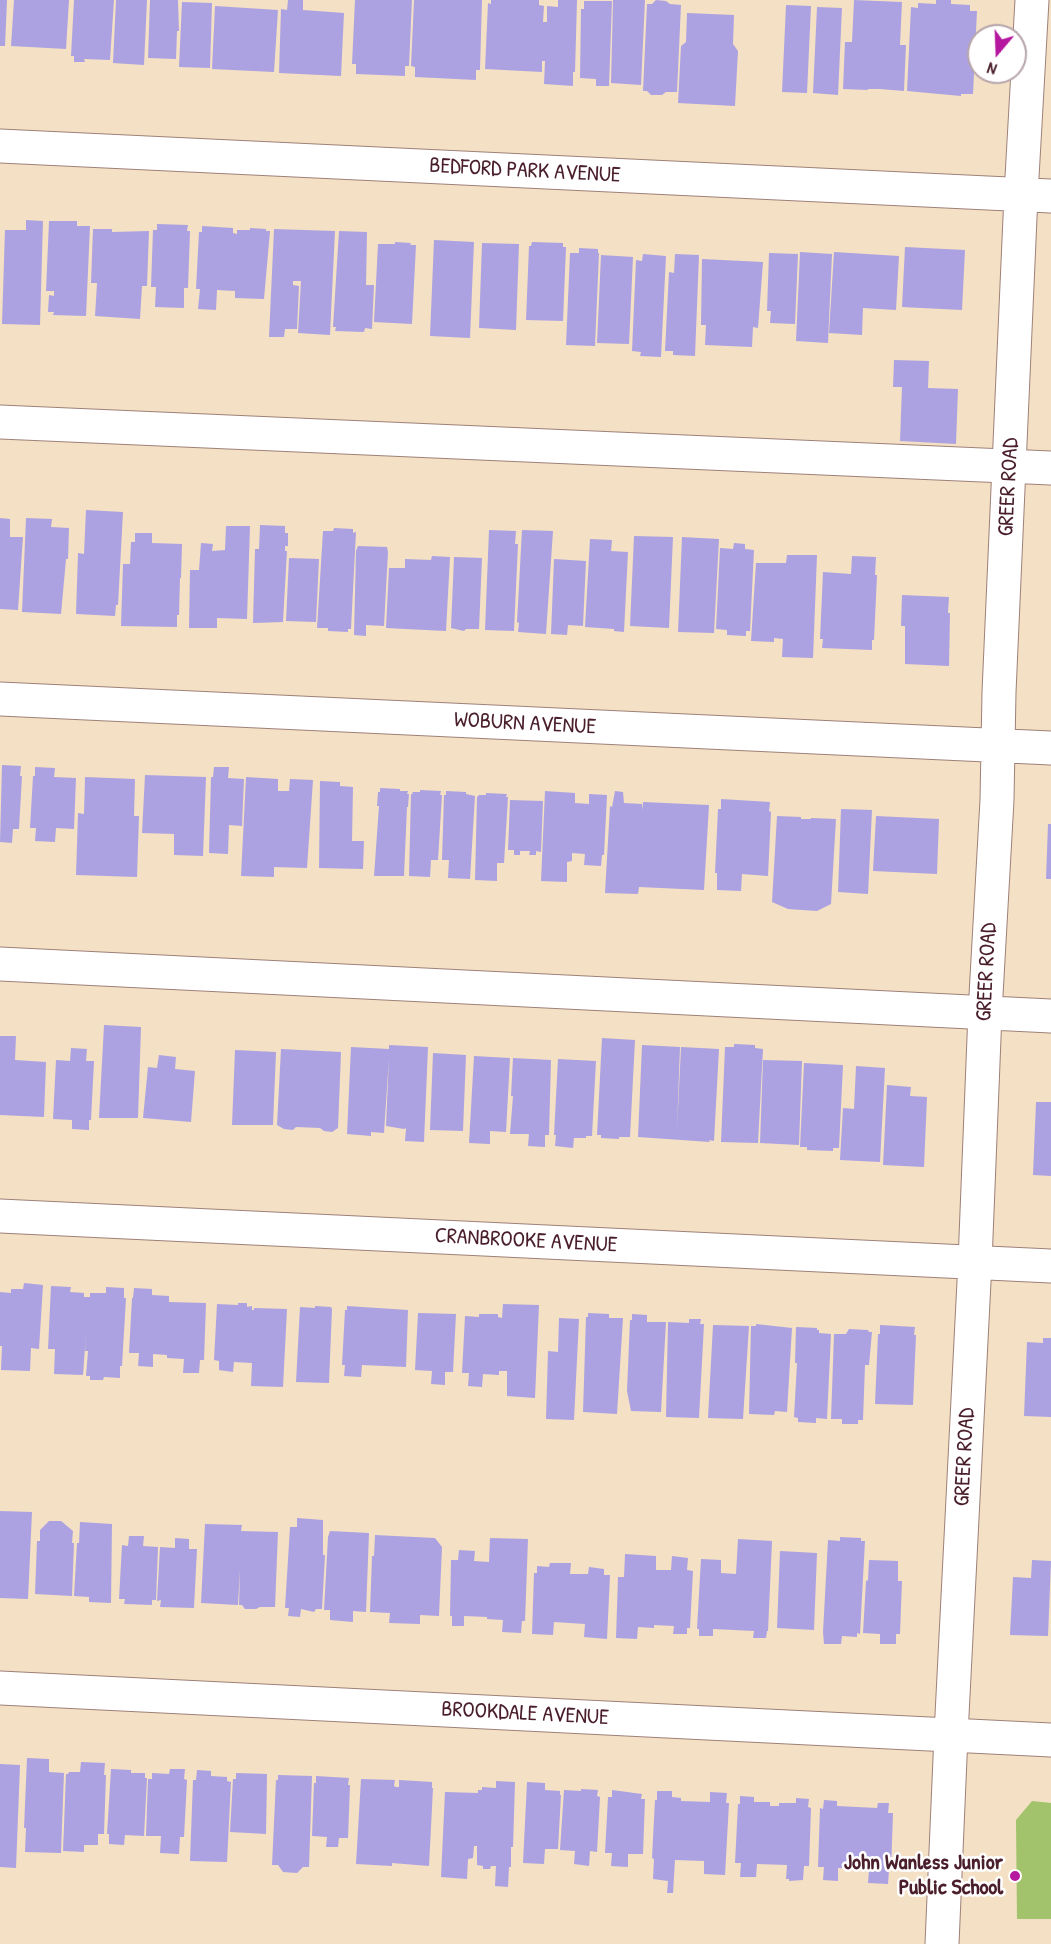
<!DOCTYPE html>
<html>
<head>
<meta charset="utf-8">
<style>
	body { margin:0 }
	#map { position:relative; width:1051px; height:1944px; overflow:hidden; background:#f3e0c5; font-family:"Patrick Hand",sans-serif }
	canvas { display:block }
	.north { position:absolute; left:967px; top:24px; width:60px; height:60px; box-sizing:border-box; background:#fff; border:2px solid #b7a5aa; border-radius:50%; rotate:199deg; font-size:16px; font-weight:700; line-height:24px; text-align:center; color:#4a1f2b }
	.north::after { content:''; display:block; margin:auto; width:21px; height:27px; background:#b5179e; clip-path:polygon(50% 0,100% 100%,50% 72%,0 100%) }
</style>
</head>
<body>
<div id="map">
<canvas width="1051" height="1944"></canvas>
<div class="north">N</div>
</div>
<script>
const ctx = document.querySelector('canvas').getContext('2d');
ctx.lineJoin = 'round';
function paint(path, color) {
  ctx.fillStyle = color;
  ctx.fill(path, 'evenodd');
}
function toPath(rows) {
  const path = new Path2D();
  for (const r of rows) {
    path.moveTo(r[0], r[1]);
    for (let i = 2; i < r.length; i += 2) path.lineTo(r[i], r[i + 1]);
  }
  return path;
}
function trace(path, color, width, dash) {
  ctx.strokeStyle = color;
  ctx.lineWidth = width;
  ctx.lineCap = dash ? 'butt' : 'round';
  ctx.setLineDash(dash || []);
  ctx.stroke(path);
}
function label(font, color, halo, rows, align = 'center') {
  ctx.font = font + ' "Patrick Hand",sans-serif';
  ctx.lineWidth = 5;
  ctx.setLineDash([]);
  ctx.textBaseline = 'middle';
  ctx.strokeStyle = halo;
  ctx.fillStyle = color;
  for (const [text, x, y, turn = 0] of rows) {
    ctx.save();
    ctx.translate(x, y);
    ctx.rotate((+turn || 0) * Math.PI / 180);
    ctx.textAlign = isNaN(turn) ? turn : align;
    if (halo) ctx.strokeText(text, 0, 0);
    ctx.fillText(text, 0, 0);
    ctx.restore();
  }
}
paint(toPath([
	[1032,1801,1051,1803,1051,1919,1017,1919,1016,1820]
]), '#a2c26b');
paint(toPath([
	[0,0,7,0,5,46,0,46],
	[14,0,69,0,66,49,11,46],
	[74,0,114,0,110,60,84,59,85,62,74,62,74,56,71,56],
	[116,0,147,0,144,65,113,63],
	[150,0,178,0,179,31,177,31,176,59,148,58],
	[288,0,303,0,303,10,344,13,341,76,279,73,281,9,287,10],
	[355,0,412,0,409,66,405,66,405,76,356,74,356,64,352,64],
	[414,0,482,0,480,70,476,70,476,80,415,77,415,67,411,66],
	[491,0,539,0,539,5,544,6,543,22,547,22,547,6,558,7,558,0,577,0,575,72,573,72,573,86,544,84,545,61,542,61,542,72,485,69,488,3,491,4],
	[613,0,645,0,641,85,611,83],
	[656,0,666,1,670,4,681,5,677,92,666,92,662,95,651,95,647,91,643,91,647,4,652,4],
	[854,0,902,2,900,45,906,45,904,91,880,89,868,89,868,90,843,89,845,42,852,42],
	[936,0,951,0,951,4,970,5,970,11,977,11,973,94,961,94,961,96,907,91,911,7,918,8,918,3,936,4],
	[584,1,612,1,609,86,596,86,596,79,580,78,581,9,584,9],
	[182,2,212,3,210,68,179,67],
	[786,5,811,6,807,93,782,92],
	[215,6,278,10,274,72,212,69],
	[817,7,842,8,838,95,813,93],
	[687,13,734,15,733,44,738,51,735,106,678,103,681,46,686,42],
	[26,220,43,221,40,325,2,324,5,230,26,230],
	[49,221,77,221,77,226,90,226,86,316,53,315,54,312,48,312,49,295,54,296,54,291,46,291],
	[157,224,188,225,187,231,190,231,188,288,184,288,184,308,155,307,156,287,151,287,153,230,157,230],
	[202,226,233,228,233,233,237,234,237,230,250,230,250,228,266,229,266,231,270,231,264,299,235,298,235,291,217,290,216,310,198,309,200,289,196,289,199,232,202,232],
	[93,229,112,229,112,232,149,231,147,286,142,286,140,319,95,316,97,283,91,283],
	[274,229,335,231,330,335,298,333,301,281,293,281,293,285,299,286,297,329,285,329,284,337,269,337],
	[339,231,367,232,366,285,374,285,372,329,365,328,364,332,335,331,336,327,333,327],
	[434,240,474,242,470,338,430,336],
	[395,242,411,243,410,245,416,245,412,324,374,322,378,244,395,244],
	[532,242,563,243,563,247,566,247,563,321,526,320,529,246,531,246],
	[482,243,519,244,516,330,479,328],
	[905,247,965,250,962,310,902,307],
	[579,248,598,249,598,253,599,253,595,346,566,345,570,253,579,253],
	[800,252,832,254,828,343,796,341],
	[834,252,899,256,896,310,863,308,862,335,829,333],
	[769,253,798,254,795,324,770,323,771,311,767,311],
	[643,254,666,256,661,357,640,356,641,352,632,351,636,260,642,261],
	[675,254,699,255,695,356,673,355,673,351,665,351,669,272,674,273],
	[601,255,633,257,629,344,597,343],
	[702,259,763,262,758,328,753,327,752,347,705,345,706,325,701,325],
	[894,360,929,361,928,388,958,389,956,444,900,441,902,387,893,387],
	[86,510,123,512,118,605,116,605,115,616,76,614,78,553,84,554],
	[0,518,10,519,10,537,23,537,18,610,0,609],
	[26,518,52,519,51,527,69,528,68,559,66,559,61,614,22,612],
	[260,525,285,526,285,533,288,533,288,546,285,546,285,551,287,551,283,622,253,623,255,549,259,549],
	[226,526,250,526,247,619,217,618,217,628,189,628,190,570,199,570,201,543,213,544,212,551,225,550],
	[334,528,353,529,353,533,356,532,351,629,348,629,348,632,328,631,328,628,317,628,323,531,333,531],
	[489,530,516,531,515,544,518,544,514,631,485,630],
	[522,530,553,531,546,634,518,632,519,623,517,622],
	[135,533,152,533,152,543,182,544,181,578,180,578,179,615,177,615,177,627,121,626,123,564,130,564,131,542,135,542],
	[634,536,673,537,669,628,630,626],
	[682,537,719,539,714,633,678,632],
	[590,539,612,540,611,551,628,552,624,632,614,631,614,629,585,627],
	[734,543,745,544,745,549,754,550,750,631,746,631,746,636,727,635,727,630,716,629,720,548,733,549],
	[358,546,387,547,388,552,384,626,366,625,366,636,354,635,356,551],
	[787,555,817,555,813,658,782,657,783,639,774,638,774,642,751,641,756,563,786,563],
	[432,556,450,557,446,631,386,628,389,568,405,568,405,559,431,560],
	[852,556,876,557,875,575,877,575,874,640,872,640,872,650,822,648,823,639,820,639,823,572,851,574],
	[454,557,482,558,479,629,466,629,464,631,451,628],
	[289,558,319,559,316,622,286,621],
	[554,559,586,561,583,626,568,625,567,635,551,634],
	[902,595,949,597,948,613,950,613,949,666,905,664,905,626,901,626],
	[2,765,21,766,20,776,22,776,19,829,13,829,12,843,0,842],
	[35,767,55,768,54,777,76,778,74,829,56,828,55,842,35,841,36,828,30,828,33,776,35,776],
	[214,767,229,767,228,778,244,779,242,826,229,825,228,854,209,853,211,777,213,777],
	[145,775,206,777,203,856,174,855,174,834,142,833],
	[85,777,135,779,134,816,139,816,137,877,76,875,78,813,84,814],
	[246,777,278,779,278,791,289,791,290,779,313,780,307,868,274,867,274,877,241,876],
	[320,781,340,782,340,786,353,787,352,841,364,841,363,869,319,868],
	[380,788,400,789,400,791,408,791,407,794,409,794,408,807,407,807,404,876,374,876,379,806,377,806,378,792,380,792],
	[420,790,441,791,440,795,442,795,438,860,431,860,430,877,409,876,411,794,413,794,412,792,420,792],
	[446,791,466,792,466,794,475,796,470,879,448,878,449,860,442,860,444,795,446,795],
	[545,791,575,793,575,803,589,804,589,794,607,795,604,855,602,855,601,866,584,865,585,854,572,853,572,861,567,862,567,882,541,881],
	[615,791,623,792,624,803,642,804,643,810,643,802,709,805,704,890,639,887,638,894,605,893,610,806,612,807],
	[486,793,507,794,506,797,508,797,504,863,497,863,497,881,475,880,477,797,479,795,486,795],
	[721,799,770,802,769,811,771,812,768,876,742,874,741,891,717,890,717,873,715,873,718,809,721,809],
	[510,800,543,801,541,852,536,851,536,855,529,855,530,851,520,851,520,855,514,855,514,850,508,850],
	[841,809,872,810,868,894,838,892],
	[777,816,801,817,801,819,811,819,811,818,836,819,831,904,817,911,788,909,772,902],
	[876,816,939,819,937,874,873,871],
	[1048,824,1051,824,1051,879,1046,879],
	[104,1025,141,1027,138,1118,99,1118],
	[0,1036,16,1036,15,1060,46,1062,44,1117,0,1115],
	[602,1038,635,1040,630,1137,619,1137,619,1139,601,1138,601,1135,597,1135],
	[734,1044,755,1045,755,1048,763,1049,758,1143,721,1142,725,1047,734,1047],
	[389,1045,428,1047,424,1142,405,1141,406,1128,404,1129,386,1126,389,1057,384,1133,371,1132,371,1136,347,1134,351,1047,389,1049],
	[642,1045,680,1047,677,1130,681,1047,719,1049,714,1141,709,1140,710,1142,638,1137],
	[71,1048,87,1049,86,1061,94,1061,91,1120,89,1120,89,1130,72,1129,72,1120,53,1119,56,1060,70,1061],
	[281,1049,341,1052,338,1128,332,1132,324,1131,320,1128,296,1127,293,1130,284,1129,277,1125],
	[235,1050,276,1052,273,1125,232,1125],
	[433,1053,466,1055,463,1131,430,1130],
	[159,1055,176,1057,175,1069,195,1071,191,1122,143,1118,148,1067,157,1068],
	[474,1056,510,1058,506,1132,490,1131,490,1144,469,1143],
	[513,1058,551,1060,549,1135,545,1135,545,1147,528,1146,529,1134,510,1134,513,1096,511,1096],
	[558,1059,596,1061,592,1136,586,1136,586,1138,574,1138,573,1148,555,1146,556,1135,554,1135],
	[763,1060,802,1061,799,1145,760,1143],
	[804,1063,843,1065,839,1148,833,1148,833,1151,807,1150,807,1147,800,1147],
	[856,1066,885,1068,880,1162,840,1160,843,1108,854,1109],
	[887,1085,911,1087,910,1096,927,1097,924,1167,883,1165],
	[1036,1102,1051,1102,1051,1176,1033,1175],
	[24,1283,43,1285,39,1349,31,1348,30,1371,1,1370,2,1346,0,1346,0,1292,11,1293,11,1289,23,1289],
	[51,1286,71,1287,70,1292,84,1293,84,1297,90,1297,90,1293,106,1293,106,1287,124,1288,124,1298,126,1298,122,1366,120,1366,120,1378,104,1377,103,1380,90,1380,90,1376,86,1376,88,1351,85,1351,86,1334,83,1375,54,1374,55,1349,48,1349],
	[134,1288,152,1289,152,1295,169,1296,169,1302,206,1303,204,1360,200,1360,199,1373,183,1373,184,1359,167,1358,167,1355,153,1354,153,1367,138,1366,139,1353,129,1353,132,1298,133,1298],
	[238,1303,247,1303,247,1307,252,1306,252,1310,254,1310,254,1308,287,1309,283,1387,251,1386,252,1363,234,1362,233,1372,219,1370,219,1361,214,1360,217,1304,238,1305],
	[503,1304,539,1305,535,1398,507,1396,507,1371,499,1371,499,1375,483,1374,482,1387,468,1386,469,1373,462,1373,465,1316,479,1317,479,1314,498,1314,498,1317,502,1318],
	[315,1306,331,1307,332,1309,329,1383,296,1382,300,1307,315,1308],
	[347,1306,408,1310,406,1367,362,1365,361,1377,344,1376,345,1365,342,1365,345,1310,347,1310],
	[418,1313,456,1314,453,1372,445,1372,445,1385,431,1384,432,1371,415,1370],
	[588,1313,609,1314,609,1318,623,1318,617,1414,583,1412,586,1317,588,1317],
	[632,1314,647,1315,647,1322,666,1322,661,1412,631,1411,627,1391,630,1320,632,1320],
	[559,1318,579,1319,574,1420,546,1419,548,1351,558,1352],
	[689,1319,701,1319,700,1324,704,1324,699,1418,666,1417,668,1322,689,1323],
	[756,1324,792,1328,787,1412,775,1411,774,1415,749,1414,751,1326,756,1326],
	[713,1325,749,1326,743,1419,708,1418],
	[880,1325,915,1327,914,1335,916,1335,913,1405,875,1404,878,1334,880,1334],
	[796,1327,817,1328,817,1330,819,1330,819,1333,831,1334,827,1419,816,1418,816,1423,798,1422,798,1418,794,1417,797,1363,795,1363],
	[849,1329,868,1330,869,1332,872,1332,869,1365,865,1365,863,1420,858,1420,858,1424,842,1424,842,1419,831,1419,834,1334,846,1334],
	[1043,1338,1051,1338,1051,1417,1024,1416,1027,1342,1043,1343],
	[0,1511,32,1512,28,1599,0,1598],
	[297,1518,323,1520,323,1555,325,1555,322,1609,316,1609,314,1612,301,1609,300,1617,288,1616,289,1608,285,1608,290,1527,297,1527],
	[49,1521,61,1521,73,1531,72,1543,74,1543,72,1596,35,1594,37,1541,40,1541,40,1530],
	[80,1522,112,1524,111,1603,89,1602,89,1597,74,1596,77,1543,79,1543],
	[205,1524,242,1525,241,1531,278,1532,275,1607,260,1607,256,1609,245,1609,242,1605,239,1605,240,1569,238,1605,201,1603],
	[330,1531,369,1533,366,1612,353,1611,353,1622,330,1620,330,1610,324,1610,328,1537],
	[375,1535,435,1538,442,1547,439,1616,420,1615,420,1624,389,1623,390,1613,370,1612,372,1556,374,1556],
	[129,1536,144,1536,143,1546,158,1547,156,1600,152,1600,152,1605,124,1604,125,1599,119,1599,122,1545,128,1546],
	[840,1537,861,1538,861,1541,865,1541,860,1634,857,1633,857,1637,842,1636,841,1644,824,1644,823,1632,828,1540,840,1541],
	[175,1538,189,1539,189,1549,197,1549,194,1608,160,1607,161,1600,157,1601,160,1547,175,1548],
	[490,1538,528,1539,525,1621,522,1621,521,1633,502,1632,503,1620,487,1619,487,1617,464,1616,464,1626,452,1626,452,1616,450,1616,451,1560,458,1560,459,1550,475,1551,474,1561,489,1562],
	[738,1539,772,1541,768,1631,767,1631,766,1638,753,1638,754,1631,713,1629,713,1636,699,1636,699,1629,697,1629,701,1559,721,1560,721,1573,736,1574],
	[780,1551,817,1553,814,1630,777,1628],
	[625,1554,656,1556,656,1570,671,1570,672,1556,688,1558,687,1570,693,1571,690,1628,687,1628,687,1634,673,1634,674,1626,654,1625,654,1628,638,1627,637,1639,616,1638,618,1577,624,1577],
	[869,1560,898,1561,898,1581,902,1581,900,1634,896,1634,896,1644,880,1644,880,1634,863,1633,866,1581,868,1580],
	[1032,1560,1051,1561,1048,1636,1010,1635,1013,1577,1031,1578],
	[550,1563,571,1563,570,1574,588,1574,589,1567,604,1569,604,1575,610,1575,607,1639,584,1637,585,1624,554,1622,553,1635,532,1634,534,1573,537,1573,537,1566,549,1567],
	[27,1758,49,1759,49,1772,64,1773,61,1853,25,1852,26,1828,24,1828],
	[81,1762,105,1763,104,1775,106,1775,104,1834,98,1834,98,1845,84,1845,84,1852,63,1851,66,1774,68,1774,69,1772,80,1772],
	[0,1764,20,1765,16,1868,0,1867],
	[111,1769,131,1770,131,1773,145,1773,145,1778,147,1778,144,1836,125,1835,124,1845,109,1844,109,1834,107,1834],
	[170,1769,185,1769,184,1779,187,1780,184,1837,180,1837,179,1854,160,1853,161,1836,146,1836,148,1779,152,1779,152,1773,169,1774],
	[197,1770,211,1771,211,1776,227,1777,227,1781,231,1782,227,1862,190,1861,193,1780,196,1780],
	[236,1773,267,1774,266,1834,230,1832,233,1779,236,1779],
	[278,1775,312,1776,309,1867,303,1867,297,1873,283,1872,278,1865,272,1865,276,1780,278,1780],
	[316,1776,349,1778,348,1785,350,1785,348,1838,339,1838,338,1847,326,1847,327,1837,312,1836,314,1783,316,1783],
	[361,1779,395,1780,394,1786,396,1787,399,1787,399,1780,432,1782,432,1788,433,1788,429,1866,392,1863,392,1866,356,1864],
	[496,1781,515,1782,513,1847,511,1847,511,1867,509,1867,508,1887,495,1886,496,1866,491,1866,490,1869,483,1869,483,1866,477,1865,477,1846,474,1846,473,1858,468,1859,467,1879,441,1877,445,1792,478,1793,478,1790,482,1790,482,1787,496,1788],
	[527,1782,545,1783,545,1790,560,1791,560,1795,561,1795,558,1849,545,1849,544,1864,523,1863],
	[581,1789,598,1790,597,1796,600,1797,597,1852,590,1851,589,1866,574,1864,575,1851,560,1850,564,1790,581,1791],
	[612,1790,642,1794,641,1799,645,1799,643,1854,628,1854,628,1867,611,1866,612,1853,605,1853,608,1797,612,1797],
	[657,1791,672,1791,672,1797,681,1798,681,1801,710,1802,710,1792,727,1793,726,1803,729,1803,725,1875,704,1874,704,1861,675,1860,673,1893,667,1893,668,1881,653,1879,654,1859,652,1858,655,1800,657,1800],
	[740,1796,754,1797,754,1802,770,1802,770,1806,779,1806,779,1803,796,1803,796,1798,809,1799,808,1807,811,1808,809,1866,804,1866,803,1880,789,1881,789,1879,786,1879,787,1865,757,1864,756,1877,740,1877,741,1863,735,1863,738,1804,740,1804],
	[824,1800,837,1801,837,1806,877,1808,878,1803,889,1803,888,1813,893,1813,891,1870,889,1870,888,1884,868,1883,869,1870,838,1868,838,1881,823,1880,824,1867,818,1867,820,1808,823,1809]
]), '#aca2e1');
const minor = toPath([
	[0,146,1051,196],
	[0,422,1051,468],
	[0,699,1051,748],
	[0,964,1051,1016],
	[0,1216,1051,1266],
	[0,1688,1051,1740],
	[942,1944,951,1735,975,1262,985,1013,997,800,999,692,1021,195,1032,0]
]);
trace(minor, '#9e8078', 35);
trace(minor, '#fff', 33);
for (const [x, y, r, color] of [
	[1015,1876,6,"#b5179e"]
]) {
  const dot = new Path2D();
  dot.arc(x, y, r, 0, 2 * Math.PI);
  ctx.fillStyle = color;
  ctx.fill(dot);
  trace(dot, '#fff', 2);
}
label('22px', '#4a1f2b', '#fff', [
	["BEDFORD PARK AVENUE",525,171,3],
	["GREER ROAD",1009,487,-87],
	["WOBURN AVENUE",525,724,3],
	["GREER ROAD",987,972,-87],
	["CRANBROOKE AVENUE",526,1241,3],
	["GREER ROAD",965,1457,-87],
	["BROOKDALE AVENUE",525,1714,3]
]);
label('bold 22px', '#4a1f2b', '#fff', [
	["John Wanless Junior",1003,1863],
	["Public School",1003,1888]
], 'right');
</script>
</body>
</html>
